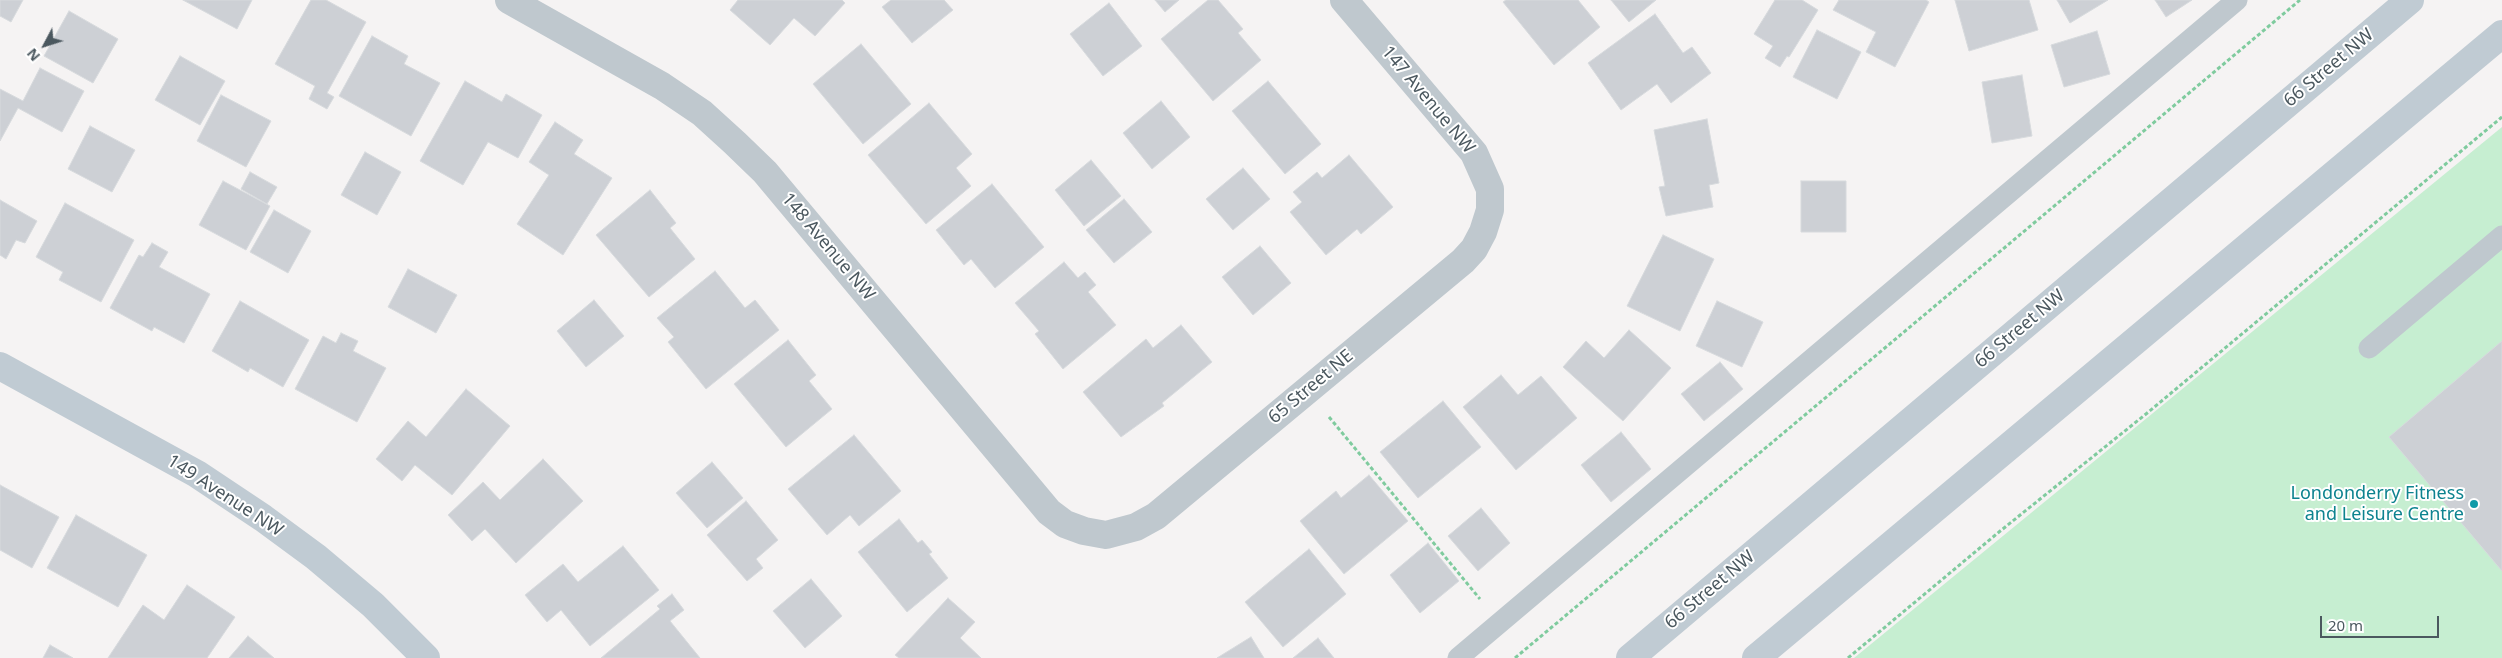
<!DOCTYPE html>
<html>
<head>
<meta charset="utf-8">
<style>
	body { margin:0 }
	#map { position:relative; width:2502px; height:658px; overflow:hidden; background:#f5f3f3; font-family:"Noto Sans",sans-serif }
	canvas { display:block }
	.north { position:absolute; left:20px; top:20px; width:50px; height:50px; -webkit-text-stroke:4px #fff; paint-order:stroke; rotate:230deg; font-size:14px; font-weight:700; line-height:20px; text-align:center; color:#4b585f }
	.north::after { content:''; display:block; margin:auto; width:18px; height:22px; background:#4b585f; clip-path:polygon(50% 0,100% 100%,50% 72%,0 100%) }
	.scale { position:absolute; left:2320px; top:616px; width:119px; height:22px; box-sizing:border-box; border:2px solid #4b585f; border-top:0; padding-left:6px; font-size:15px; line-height:18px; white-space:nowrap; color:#4b585f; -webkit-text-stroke:4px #fff; paint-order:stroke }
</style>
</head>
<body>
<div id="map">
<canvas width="2502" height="658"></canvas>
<div class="north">N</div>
<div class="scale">20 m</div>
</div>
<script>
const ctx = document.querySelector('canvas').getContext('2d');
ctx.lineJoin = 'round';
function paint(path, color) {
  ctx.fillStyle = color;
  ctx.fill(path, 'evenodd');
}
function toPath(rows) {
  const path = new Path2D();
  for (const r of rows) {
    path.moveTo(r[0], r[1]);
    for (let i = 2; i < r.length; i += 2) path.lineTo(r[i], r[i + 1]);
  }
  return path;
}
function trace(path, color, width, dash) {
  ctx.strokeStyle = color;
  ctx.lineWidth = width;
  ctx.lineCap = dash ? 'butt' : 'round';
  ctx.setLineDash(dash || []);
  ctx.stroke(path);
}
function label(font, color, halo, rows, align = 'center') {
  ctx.font = font + ' "Noto Sans",sans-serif';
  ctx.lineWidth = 4;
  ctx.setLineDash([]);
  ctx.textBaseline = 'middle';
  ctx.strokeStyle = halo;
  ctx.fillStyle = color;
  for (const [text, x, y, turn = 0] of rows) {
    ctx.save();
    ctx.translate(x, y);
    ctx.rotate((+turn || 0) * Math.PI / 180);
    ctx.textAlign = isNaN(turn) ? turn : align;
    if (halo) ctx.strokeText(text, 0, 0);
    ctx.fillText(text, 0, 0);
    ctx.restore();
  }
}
paint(toPath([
	[2502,127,2502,658,1854,658]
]), '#c6eed1');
const building = toPath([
	[0,0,23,0,11,22,0,16,0,0],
	[183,0,252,0,237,29,183,0],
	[311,0,326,0,366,22,327,93,334,97,327,109,309,99,315,86,275,64,311,0],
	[738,0,842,0,845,3,815,36,794,18,770,45,730,10,738,0],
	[891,0,944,0,953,10,912,43,882,7,891,0],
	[1155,0,1179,0,1165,12,1155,0],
	[1208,0,1218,0,1243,29,1238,33,1261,60,1213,101,1161,39,1208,0],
	[1506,0,1578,0,1600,27,1554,65,1503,2,1506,0],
	[1611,0,1656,0,1629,22,1611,0],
	[1775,0,1802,0,1818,10,1789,57,1787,56,1780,67,1765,58,1773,46,1754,34,1775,0],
	[1839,0,1926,0,1929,2,1895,67,1866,52,1876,32,1833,10,1839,0],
	[1955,0,2029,0,2038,30,1969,51,1955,0],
	[2057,0,2108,0,2070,23,2057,0],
	[2155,0,2192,0,2166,17,2155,0],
	[1109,3,1142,46,1103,76,1070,34,1109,3],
	[69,11,118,39,93,83,44,56,69,11],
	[1655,14,1683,53,1692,47,1711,73,1671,103,1657,84,1621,110,1588,63,1655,14],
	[1817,30,1861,52,1837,99,1793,77,1817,30],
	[2097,31,2110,74,2064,87,2051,45,2097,31],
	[372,36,408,56,404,64,440,83,411,136,339,96,372,36],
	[861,44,911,104,863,144,813,84,861,44],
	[180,56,225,81,200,125,155,100,180,56],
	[40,68,84,91,62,132,18,108,0,141,0,89,23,101,40,68],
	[2022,75,2032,136,1992,143,1982,82,2022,75],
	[465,81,502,102,506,94,542,115,518,158,488,142,463,185,420,161,465,81],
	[1268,81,1321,144,1285,174,1232,111,1268,81],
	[221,95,271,121,246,167,197,141,221,95],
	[1161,101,1190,137,1152,169,1123,133,1161,101],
	[929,103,972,154,956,168,971,186,926,224,868,155,929,103],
	[1707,119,1719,183,1709,185,1713,207,1666,216,1659,187,1665,186,1654,130,1707,119],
	[555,122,583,140,574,154,612,178,563,255,517,224,549,175,529,162,555,122],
	[90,126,135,150,112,192,68,169,90,126],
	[365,152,401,172,377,215,341,195,365,152],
	[1349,155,1393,207,1361,234,1357,229,1326,255,1290,212,1302,202,1293,192,1317,172,1322,178,1349,155],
	[1091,160,1121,196,1084,226,1055,190,1091,160],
	[1243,168,1270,199,1233,230,1206,199,1243,168],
	[250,172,277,187,267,204,241,189,250,172],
	[223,181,270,206,246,250,199,225,223,181],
	[1801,181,1846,181,1846,232,1801,232,1801,181],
	[992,184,1044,247,995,288,971,259,964,265,936,230,992,184],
	[650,190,676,223,670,228,695,259,649,297,596,235,650,190],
	[1124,199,1152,232,1114,263,1086,230,1124,199],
	[0,200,37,221,25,243,16,240,6,259,0,255,0,200],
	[65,203,134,240,101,302,59,280,63,272,36,257,65,203],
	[274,210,311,231,288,273,250,252,274,210],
	[1663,235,1714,259,1680,331,1627,306,1663,235],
	[152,243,168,252,159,267,210,294,184,343,154,327,152,331,110,308,139,255,143,257,152,243],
	[1260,246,1291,283,1253,315,1222,277,1260,246],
	[1064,262,1078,278,1085,272,1096,285,1088,292,1116,325,1063,369,1035,334,1039,331,1015,303,1064,262],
	[408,269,457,295,436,333,388,307,408,269],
	[715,271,745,308,755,300,779,330,706,389,668,342,674,337,657,318,715,271],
	[594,300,624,336,586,367,557,331,594,300],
	[240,301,309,340,283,387,250,368,248,372,212,351,240,301],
	[1717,301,1763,322,1742,367,1696,346,1717,301],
	[1181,325,1212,362,1162,403,1164,406,1121,437,1083,392,1146,339,1153,348,1181,325],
	[1629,330,1671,368,1623,421,1563,367,1586,341,1604,358,1629,330],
	[341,333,358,341,353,351,386,368,357,422,295,389,323,336,336,343,341,333],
	[788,340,816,375,809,381,832,409,786,447,734,384,788,340],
	[2502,341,2502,571,2389,437,2502,341],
	[1720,362,1743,389,1704,421,1681,394,1720,362],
	[1501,375,1518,395,1541,376,1577,418,1516,470,1463,407,1501,375],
	[466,389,510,426,452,495,415,465,402,481,376,459,408,421,426,437,466,389],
	[1443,401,1481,447,1418,498,1380,452,1443,401],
	[1621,432,1651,469,1611,502,1581,465,1621,432],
	[854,435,901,491,859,526,850,515,827,535,788,489,854,435],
	[543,459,583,501,516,563,485,529,472,541,448,515,483,482,500,500,543,459],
	[712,462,743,498,707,528,676,493,712,462],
	[1369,475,1408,521,1344,574,1300,521,1336,491,1341,498,1369,475],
	[0,485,59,517,32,568,0,550,0,485],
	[746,501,778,540,756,559,763,568,747,581,707,535,746,501],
	[1481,508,1510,543,1478,571,1448,536,1481,508],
	[76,515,147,555,118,607,47,568,76,515],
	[899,519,918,543,922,540,932,552,929,554,948,578,907,612,858,552,899,519],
	[1428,543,1459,581,1420,613,1390,575,1428,543],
	[623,546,659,590,590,646,561,610,547,622,525,595,563,564,578,582,623,546],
	[1309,549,1346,594,1283,647,1245,602,1309,549],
	[811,579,842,616,805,648,773,611,811,579],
	[187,585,235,617,207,658,108,658,143,605,164,620,187,585],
	[672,594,684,610,670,621,700,658,601,658,660,609,657,606,672,594],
	[948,598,975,622,960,638,981,658,899,658,895,655,948,598],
	[248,636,274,658,229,658,248,636],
	[1251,637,1264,658,1217,658,1251,637],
	[1318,638,1334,658,1293,658,1318,638],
	[50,645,73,658,43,658,50,645]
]);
paint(building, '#cdd0d5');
trace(building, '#d7dadd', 1);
trace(toPath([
	[1329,417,1480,599],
	[1515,658,2300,0],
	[1848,658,1999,532,2146,414,2502,117]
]), '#7fcb9e', 3, [4, 2.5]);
trace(toPath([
	[2369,348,2502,236],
	[1458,658,2237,0]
]), '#bfc8ce', 21);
trace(toPath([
	[509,0,662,86,702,113,735,143,765,172,1049,512,1065,524,1084,531,1106,535,1136,527,1156,516,1463,261,1474,249,1483,232,1490,210,1490,189,1474,153,1344,0]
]), '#bfc8ce', 28);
trace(toPath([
	[0,366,197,474,263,518,316,557,373,605,426,658],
	[1630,658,2410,0],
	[1756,658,2502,34]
]), '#c0cbd3', 28);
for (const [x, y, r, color] of [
	[2474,504,5,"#0f9aa8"]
]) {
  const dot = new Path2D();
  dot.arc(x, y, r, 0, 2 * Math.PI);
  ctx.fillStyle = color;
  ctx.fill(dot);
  trace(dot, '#fff', 2);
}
label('18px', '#4b585f', '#fff', [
	["66 Street NW",2329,68,-40],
	["147 Avenue NW",1428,100,50],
	["148 Avenue NW",828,247,50],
	["66 Street NW",2020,329,-40],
	["65 Street NE",1311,387,-40],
	["149 Avenue NW",225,496,33],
	["66 Street NW",1710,590,-40]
]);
label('18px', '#0d838f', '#fff', [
	["Londonderry Fitness",2464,494],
	["and Leisure Centre",2464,515]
], 'right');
</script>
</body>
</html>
